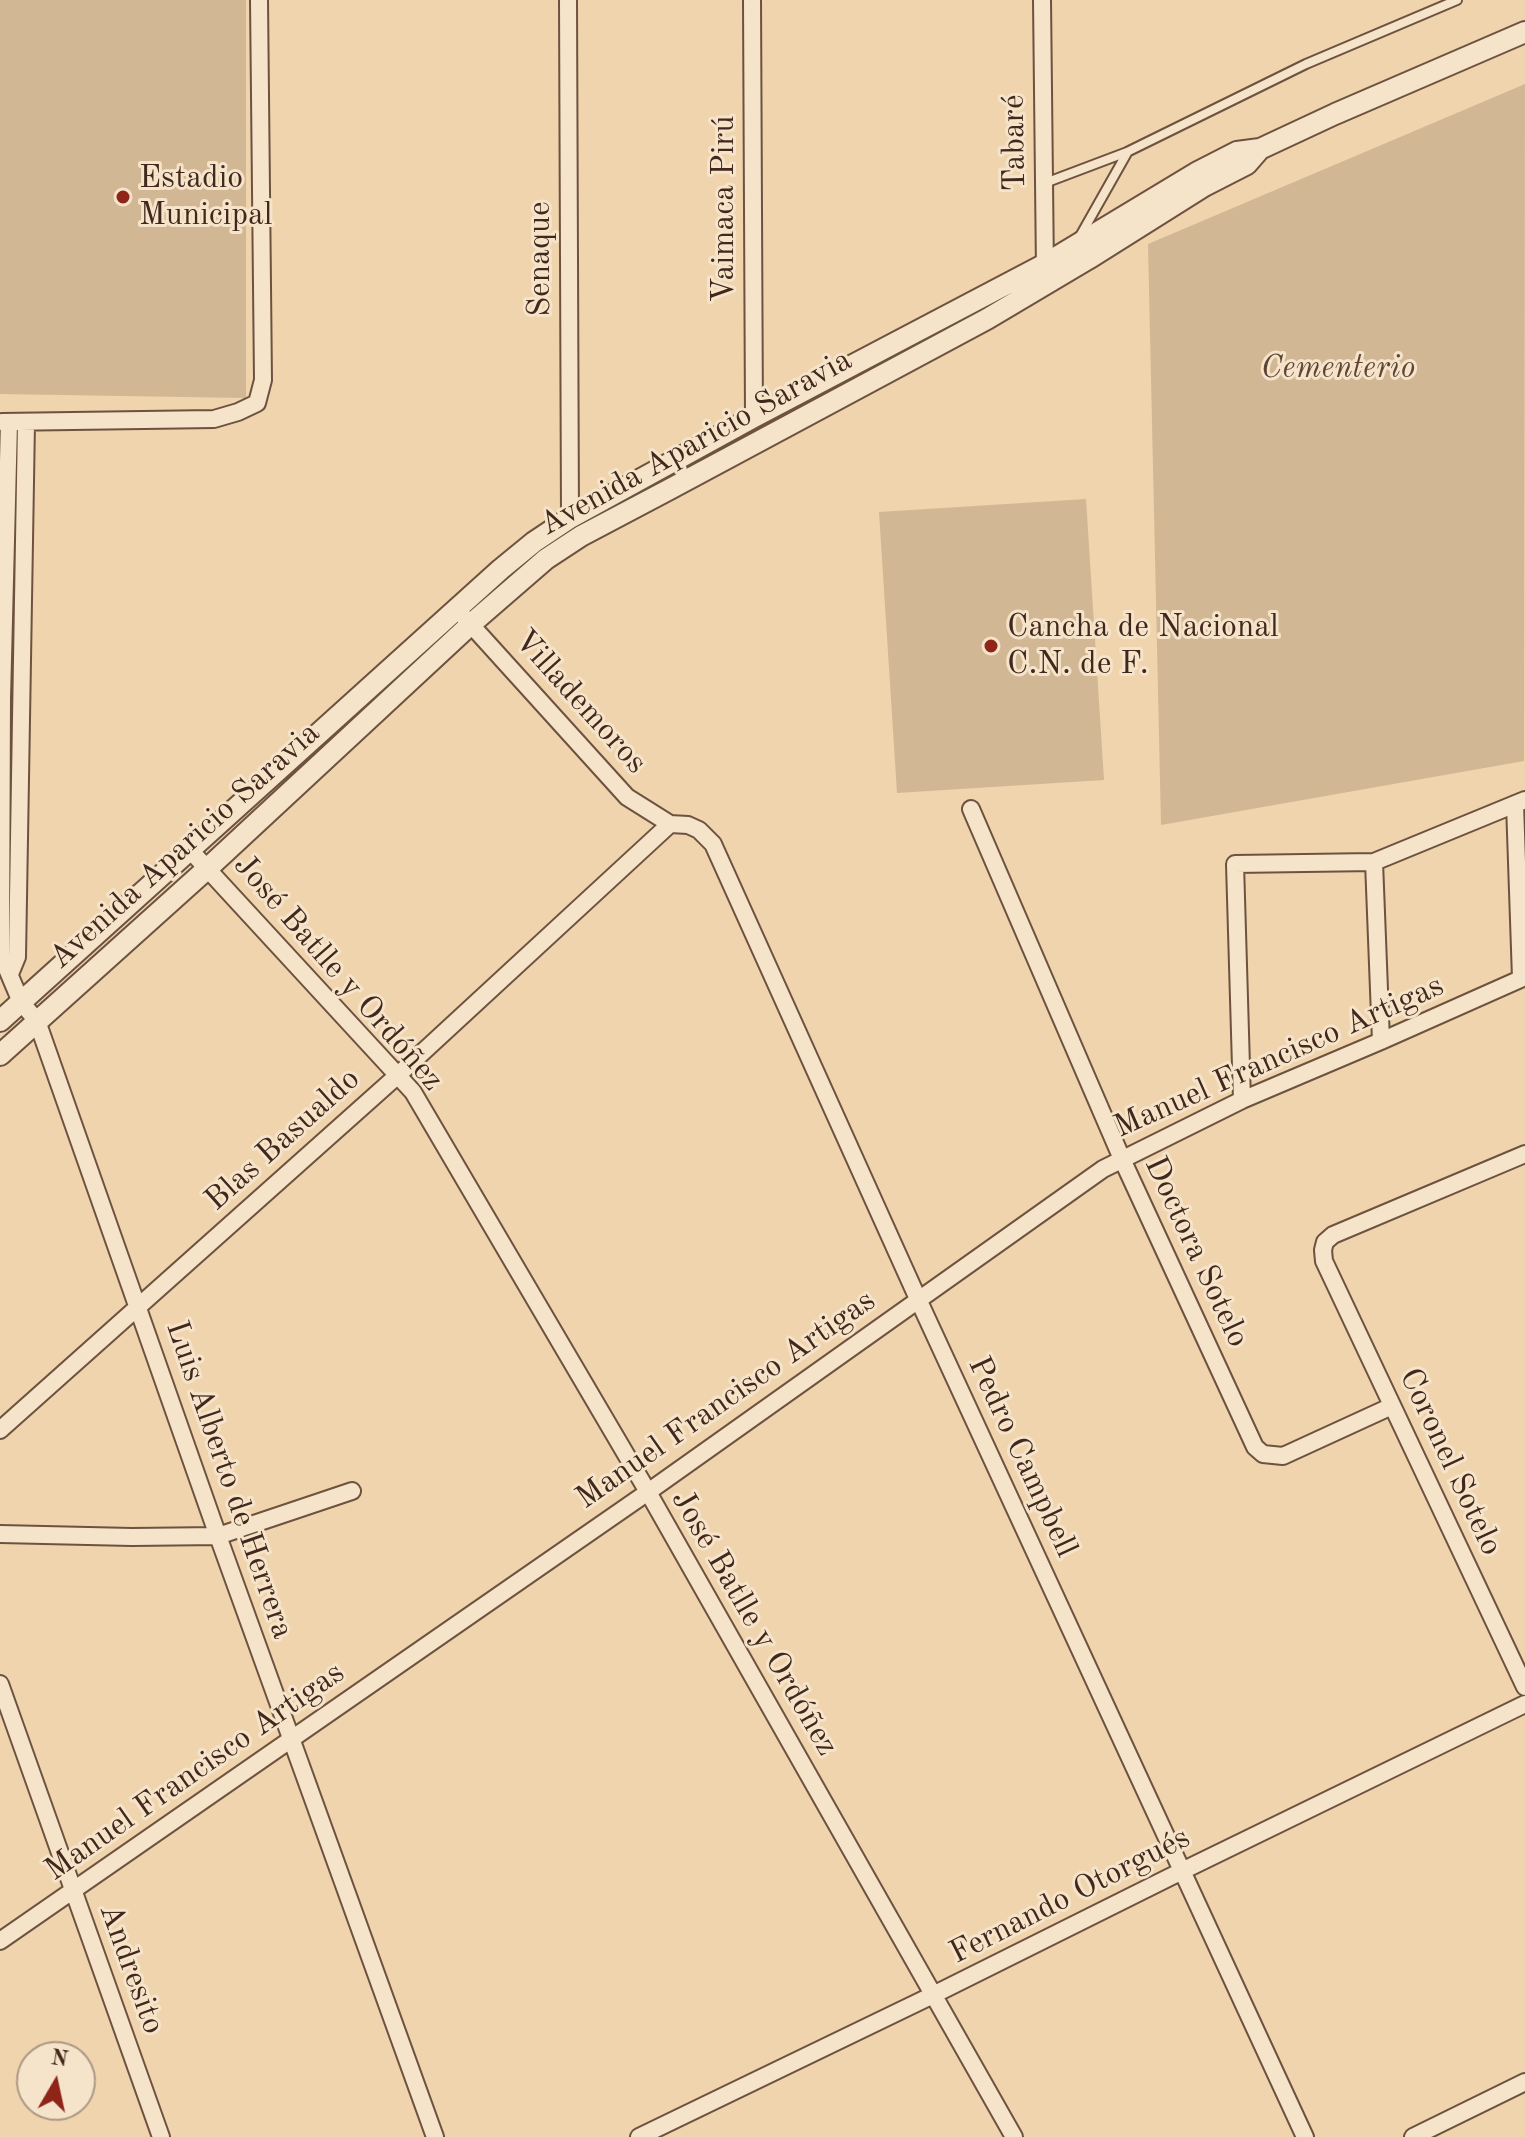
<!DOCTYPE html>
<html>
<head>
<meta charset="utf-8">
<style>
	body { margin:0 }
	#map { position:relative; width:1525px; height:2137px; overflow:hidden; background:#efd4ad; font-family:"Old Standard TT",serif }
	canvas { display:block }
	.north { position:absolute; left:16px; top:2041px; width:80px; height:80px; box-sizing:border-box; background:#f5e3ca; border:2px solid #ad9884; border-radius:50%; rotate:9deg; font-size:22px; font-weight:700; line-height:32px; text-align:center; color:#42271c }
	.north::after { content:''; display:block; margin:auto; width:28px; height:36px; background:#8f2418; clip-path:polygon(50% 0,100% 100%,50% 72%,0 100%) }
</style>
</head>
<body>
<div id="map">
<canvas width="1525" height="2137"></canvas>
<div class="north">N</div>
</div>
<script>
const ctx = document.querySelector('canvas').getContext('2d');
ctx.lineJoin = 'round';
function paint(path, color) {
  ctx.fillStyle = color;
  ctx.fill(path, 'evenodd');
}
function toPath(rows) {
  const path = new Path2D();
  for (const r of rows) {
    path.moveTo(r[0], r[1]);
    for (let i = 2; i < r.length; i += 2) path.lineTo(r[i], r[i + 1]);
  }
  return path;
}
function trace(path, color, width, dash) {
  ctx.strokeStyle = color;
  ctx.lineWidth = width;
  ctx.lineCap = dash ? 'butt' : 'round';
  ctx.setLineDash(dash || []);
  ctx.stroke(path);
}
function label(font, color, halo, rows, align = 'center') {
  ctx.font = font + ' "Old Standard TT",serif';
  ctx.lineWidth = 6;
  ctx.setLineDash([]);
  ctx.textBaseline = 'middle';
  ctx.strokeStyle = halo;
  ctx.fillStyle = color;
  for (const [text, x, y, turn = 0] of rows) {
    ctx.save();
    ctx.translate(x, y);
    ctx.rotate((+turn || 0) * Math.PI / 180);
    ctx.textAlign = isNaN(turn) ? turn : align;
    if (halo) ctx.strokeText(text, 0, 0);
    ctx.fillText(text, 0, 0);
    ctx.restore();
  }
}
paint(toPath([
	[0,0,246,0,246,398,0,394],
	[1525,84,1524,761,1161,825,1148,244],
	[1086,499,1104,780,897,793,879,512]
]), '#d2b794');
const service = toPath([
	[1045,183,1127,152,1306,64,1457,0],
	[1079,238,1127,153]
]);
const minor = toPath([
	[568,0,570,518],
	[752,0,754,417],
	[1042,0,1045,271],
	[2,422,214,419,238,412,257,403,263,380,259,0],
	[9,422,2,698,1,955,21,1002,37,1021,218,1536,435,2137],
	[464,617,627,797,670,824,688,825,699,830,713,844,918,1299,1305,2137],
	[1515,804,1521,978],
	[971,809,1122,1159,1255,1447,1263,1454,1283,1456,1392,1406],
	[190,850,413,1092,648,1492,1014,2137],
	[1374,862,1381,1041],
	[10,974,17,957,26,422],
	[1242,1100,1235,864,1374,862,1525,800],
	[1525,1154,1333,1235,1325,1242,1323,1250,1324,1261,1525,1687],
	[0,1430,398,1075,670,824],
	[0,1534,132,1537,218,1536,352,1491],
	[0,1684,161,2137],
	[0,1941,648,1492,1103,1169,1242,1100,1381,1041,1525,977],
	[639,2137,933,1995,1182,1871,1525,1704],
	[1413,2137,1525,2082]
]);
const tertiary = toPath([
	[0,1021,501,569,534,542,570,518,754,417,1045,264,1196,173,1237,152,1260,149,1335,114,1525,32],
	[0,1055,208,868,471,624,546,559,581,536,670,489,987,319,1088,259,1204,186,1247,164,1260,149]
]);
trace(service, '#6d5240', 12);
trace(minor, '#6d5240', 20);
trace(tertiary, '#6d5240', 24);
trace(service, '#f5e3ca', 8);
trace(minor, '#f5e3ca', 16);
trace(tertiary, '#f5e3ca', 20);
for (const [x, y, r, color] of [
	[123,197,8,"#8f2418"],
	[991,646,8,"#8f2418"]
]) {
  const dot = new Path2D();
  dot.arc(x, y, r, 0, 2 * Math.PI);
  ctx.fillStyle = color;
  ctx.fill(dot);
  trace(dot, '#f5e3ca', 3);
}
label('32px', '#42271c', '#f5e3ca', [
	["Tabaré",1015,143,-91],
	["Vaimaca Pirú",725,209,-90],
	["Senaque",541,259,-90],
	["Avenida Aparicio Saravia",696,443,-29],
	["Villademoros",580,702,48],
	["Avenida Aparicio Saravia",185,846,-42],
	["José Batlle y Ordóñez",338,973,49],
	["Manuel Francisco Artigas",1279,1057,-24],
	["Blas Basualdo",283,1140,-42],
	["Doctora Sotelo",1196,1252,65],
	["Manuel Francisco Artigas",726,1400,-35],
	["Pedro Campbell",1022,1457,65],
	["Coronel Sotelo",1450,1462,65],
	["Luis Alberto de Herrera",229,1480,71],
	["José Batlle y Ordóñez",754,1623,60],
	["Manuel Francisco Artigas",195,1772,-35],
	["Fernando Otorgués",1070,1896,-27],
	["Andresito",131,1969,70]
]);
label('32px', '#42271c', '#f5e3ca', [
	["Estadio",139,179],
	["Municipal",139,216],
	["Cancha de Nacional",1007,628],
	["C.N. de F.",1007,665]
], 'left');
label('italic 32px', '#5f4434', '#f5e3ca', [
	["Cementerio",1338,369]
]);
</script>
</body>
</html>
